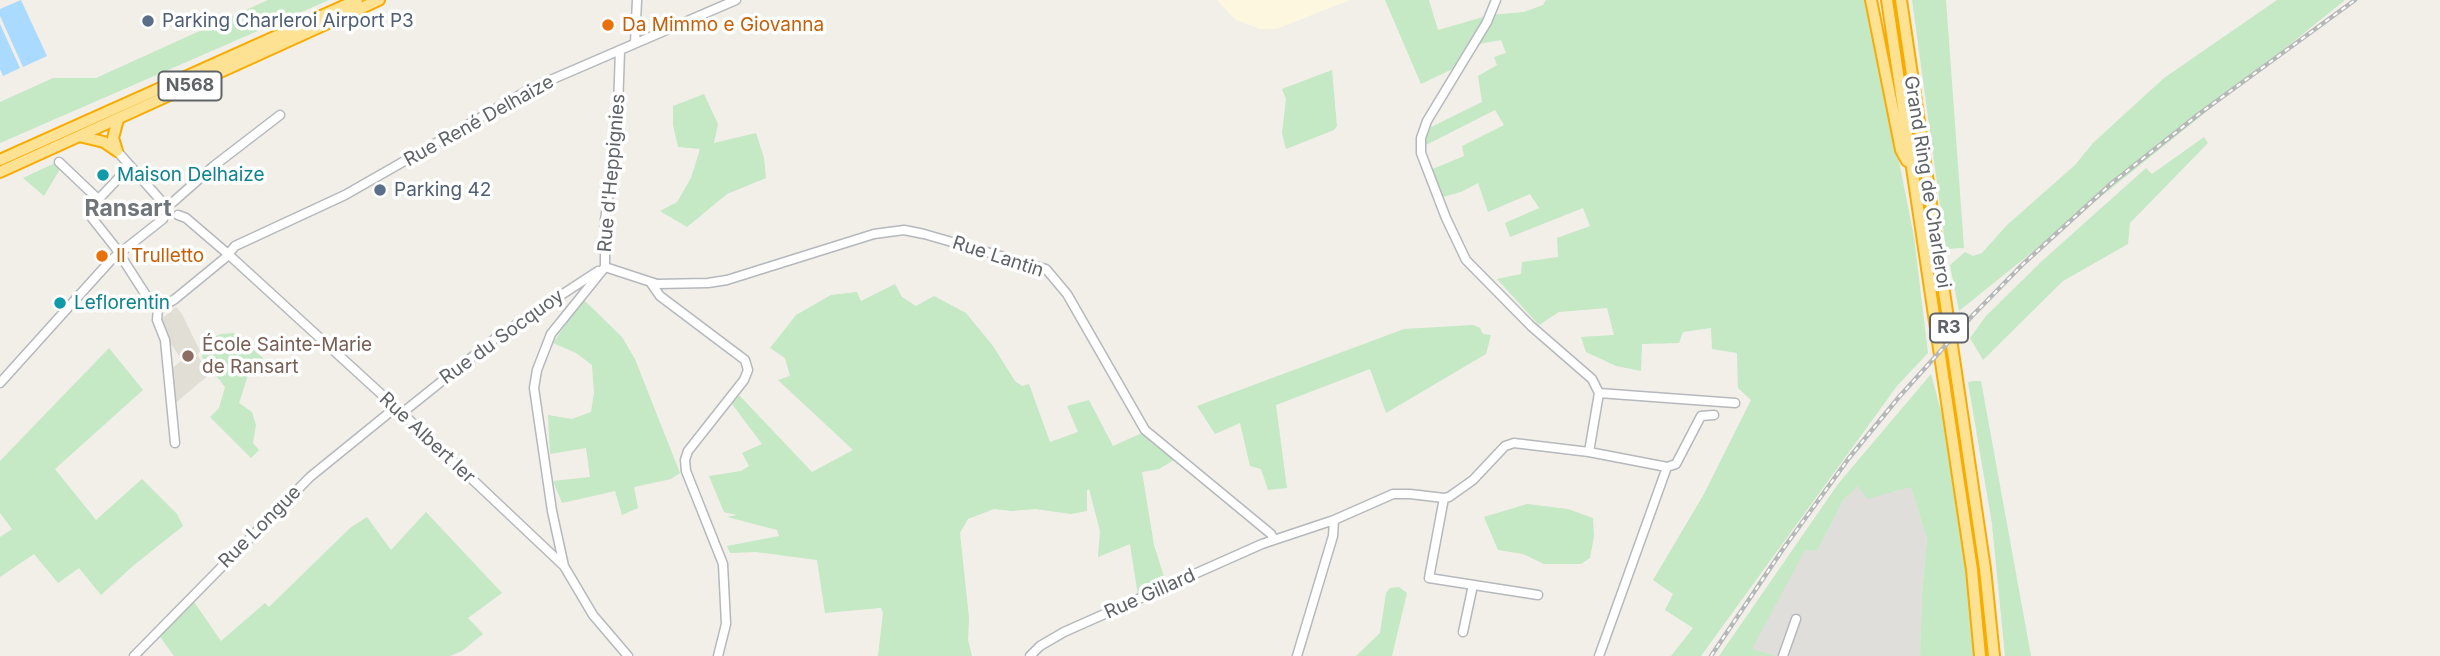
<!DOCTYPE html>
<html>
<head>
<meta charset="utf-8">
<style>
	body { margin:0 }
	canvas { display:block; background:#f1efe8 }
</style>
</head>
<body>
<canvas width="2440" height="656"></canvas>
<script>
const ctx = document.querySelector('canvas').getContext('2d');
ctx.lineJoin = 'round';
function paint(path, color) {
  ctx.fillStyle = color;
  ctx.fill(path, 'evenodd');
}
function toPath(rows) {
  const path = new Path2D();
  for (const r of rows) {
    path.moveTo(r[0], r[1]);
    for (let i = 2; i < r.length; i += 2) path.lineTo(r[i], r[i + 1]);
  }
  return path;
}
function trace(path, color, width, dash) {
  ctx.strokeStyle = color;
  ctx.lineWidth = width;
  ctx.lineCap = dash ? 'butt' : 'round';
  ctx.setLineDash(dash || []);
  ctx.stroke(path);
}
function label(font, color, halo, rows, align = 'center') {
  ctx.font = font + ' Inter,sans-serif';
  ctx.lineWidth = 7;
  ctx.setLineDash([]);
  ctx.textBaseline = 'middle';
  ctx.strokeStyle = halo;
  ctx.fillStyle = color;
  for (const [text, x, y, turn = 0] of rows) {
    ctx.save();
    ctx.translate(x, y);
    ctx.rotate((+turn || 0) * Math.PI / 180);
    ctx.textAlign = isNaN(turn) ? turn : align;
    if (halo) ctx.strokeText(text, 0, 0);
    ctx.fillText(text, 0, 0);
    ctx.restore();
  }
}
paint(toPath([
	[1217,0,1350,0,1276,29,1260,29,1236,20]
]), '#fef7e0');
paint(toPath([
	[1858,485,1894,492,1911,486,1927,539,1922,593,1920,656,1777,656,1751,649,1805,549,1817,551,1844,499]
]), '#e0deda');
paint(toPath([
	[176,307,182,314,200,351,197,355,210,374,173,405,169,371,182,360,168,340,165,326,160,320]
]), '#e1ded6');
paint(toPath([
	[268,0,329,0,0,143,0,102,53,78,96,78],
	[1385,0,1429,0,1438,30,1490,15,1524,12,1543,5,1546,0,1867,0,1914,237,1928,353,1897,386,1701,656,1671,656,1693,628,1665,610,1673,594,1653,580,1704,494,1751,400,1738,388,1737,353,1712,349,1711,328,1683,332,1679,343,1642,344,1641,371,1616,366,1586,352,1581,337,1614,335,1607,308,1559,312,1539,325,1497,279,1521,274,1522,262,1558,257,1557,238,1590,226,1583,208,1510,237,1505,223,1539,208,1530,194,1488,212,1478,183,1461,192,1439,198,1428,171,1464,156,1462,146,1504,125,1495,110,1424,146,1427,129,1482,102,1478,76,1497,65,1494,57,1506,53,1501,40,1479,44,1487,21,1461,65,1421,84],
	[1912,0,1946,0,1964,248,1946,249],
	[2277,0,2345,0,1959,311,1950,265,1965,252,1973,256,1982,253,2007,225,2075,165,2093,143,2164,78],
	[1332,70,1337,126,1334,130,1286,149,1282,133,1286,99,1282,89],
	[704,94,718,124,714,143,756,133,764,158,766,178,727,194,687,227,660,211,677,202,691,178,700,149,678,147,673,125,673,106],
	[2204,137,2208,143,2130,223,2128,244,2063,281,1983,360,1970,338,1986,316,2042,261,2146,168,2152,174],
	[55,163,60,169,44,196,23,178],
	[895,284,902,297,916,306,934,296,966,313,993,346,1015,381,1022,386,1029,384,1050,442,1078,432,1067,406,1089,400,1113,446,1142,433,1174,460,1159,469,1142,472,1154,545,1166,583,1138,596,1130,544,1098,557,1100,531,1089,489,1087,490,1087,511,1071,514,1035,509,1012,511,994,509,968,519,960,533,969,618,968,640,972,656,878,656,883,613,881,608,825,613,817,560,756,552,730,553,727,546,779,536,777,530,727,517,737,515,724,512,709,476,741,471,749,466,742,453,762,444,732,404,739,395,812,472,853,450,778,380,790,376,785,358,770,348,796,315,831,295,857,292,861,301],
	[583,299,622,337,635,359,680,473,671,479,634,487,638,508,622,515,615,491,562,503,553,481,590,477,586,448,550,454,548,415,572,419,591,412,594,393,592,365,576,353,553,343],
	[1473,325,1480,328,1483,334,1491,335,1486,354,1386,413,1370,369,1276,405,1287,488,1268,490,1261,469,1250,466,1240,423,1215,434,1197,406,1404,329],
	[234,333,263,358,250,369,239,403,252,412,256,425,253,443,259,450,251,458,210,417,219,408,225,387,202,357,201,342,221,334],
	[109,348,143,390,55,469,96,520,142,479,177,514,183,526,134,565,101,595,79,568,58,583,34,554,0,577,0,537,12,529,0,513,0,461],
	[1931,374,1944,422,1979,656,1920,656,1922,593,1927,539,1911,487,1867,499,1858,486,1844,499,1817,551,1805,550,1752,649,1777,656,1719,656,1838,484],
	[1974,381,1981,381,2031,656,2005,656,1992,524,1968,382],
	[1527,504,1568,509,1593,518,1594,536,1590,558,1581,564,1544,564,1523,554,1498,550,1484,517],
	[426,512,502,593,468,618,483,634,462,651,450,656,174,656,158,634,192,599,221,641,265,603,269,607,350,528,367,517,391,550],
	[1399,587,1407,593,1392,656,1356,656,1380,633,1386,593,1390,588]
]), '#c5e8c5');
paint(toPath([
	[21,0,47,56,23,67,0,16,0,9],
	[0,24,20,68,3,76,0,69]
]), '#aadaff');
const minor = toPath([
	[1496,0,1487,22,1427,121,1421,138,1421,153,1446,218,1466,260,1531,326,1592,379,1599,393],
	[635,43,637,0],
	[620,50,617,137,605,220,605,267,551,334,537,370,534,388,552,511,564,566,593,615,628,656],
	[117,151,163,203],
	[59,162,99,200],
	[130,166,94,204,91,211,92,218,115,247,151,303,162,307,175,299,225,258,235,246,345,195,532,88,736,0],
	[173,202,215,165,280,115],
	[178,215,186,218,228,254,402,413,564,566],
	[605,267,657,284,708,283,727,280,874,234,904,230,924,234,1046,269,1067,294,1145,430,1271,534,1274,540],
	[651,283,660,296,745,360,748,370,744,380,688,451,685,460,686,471,723,564,726,624,718,656],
	[158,307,157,320,165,340,175,443],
	[0,383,111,260,163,219],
	[402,413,497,337,598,271],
	[1589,452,1599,393,1735,403],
	[1444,498,1429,578,1538,595],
	[1463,632,1473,585],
	[134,656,310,477,395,408],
	[1030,656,1040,646,1064,632,1262,544,1334,520,1393,494,1410,494,1444,498,1449,497,1473,480,1505,446,1514,443,1589,452,1667,467],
	[1297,656,1333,536,1334,520],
	[1599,656,1667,467,1676,464,1701,416,1714,415],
	[1783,656,1796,619]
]);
const highway = toPath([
	[1871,0,1901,150,1907,161],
	[1887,0,1972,570,1980,656],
	[1901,0,1985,569,1994,656],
	[79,136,104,142,117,151],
	[117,151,113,138,118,119],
	[0,160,357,0],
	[0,172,379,0]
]);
trace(minor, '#b5b8bc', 11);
trace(highway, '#f9ab00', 14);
trace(minor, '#fff', 8);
trace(highway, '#fde293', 10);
const rail = toPath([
	[1711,656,1783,549,1849,458,1899,397,1972,316,2023,264,2112,183,2199,114,2355,0]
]);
trace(rail, '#b6b7b8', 4.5);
trace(rail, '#fff', 2, [5]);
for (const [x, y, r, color] of [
	[148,21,7,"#5c6f8a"],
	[608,25,7,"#e8710a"],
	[103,175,7,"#0f9aa8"],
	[380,190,7,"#5c6f8a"],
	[102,256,7,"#e8710a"],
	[60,303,7,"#0f9aa8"],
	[188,356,7,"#8d6e63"]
]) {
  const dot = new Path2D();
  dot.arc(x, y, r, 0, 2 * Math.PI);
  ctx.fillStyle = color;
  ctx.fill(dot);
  trace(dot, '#fff', 2.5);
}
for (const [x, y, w] of [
	[190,86,63],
	[1949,328,38]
]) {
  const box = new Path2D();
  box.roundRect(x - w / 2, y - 14.5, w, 29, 5);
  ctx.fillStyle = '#fff';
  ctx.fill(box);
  trace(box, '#5f6368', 2);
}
label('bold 18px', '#5f6368', null, [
	["N568",190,86],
	["R3",1949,328]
]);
label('19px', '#4e5e75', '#fff', [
	["Parking Charleroi Airport P3",162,21],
	["Parking 42",394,190]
], 'left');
label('19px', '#c56008', '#fff', [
	["Da Mimmo e Giovanna",622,25],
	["Il Trulletto",116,256]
], 'left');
label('19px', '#5f6368', '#fff', [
	["Rue René Delhaize",479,121,-29],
	["Rue d'Heppignies",612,173,-85],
	["Grand Ring de Charleroi",1927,182,81],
	["Rue Lantin",998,257,18],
	["Rue du Socquoy",502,337,-36],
	["Rue Albert Ier",427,438,43],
	["Rue Longue",260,527,-45],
	["Rue Gillard",1150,594,-24]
]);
label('19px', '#0d838f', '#fff', [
	["Maison Delhaize",117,175],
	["Leflorentin",74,303]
], 'left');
label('19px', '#785e54', '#fff', [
	["École Sainte-Marie",202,345],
	["de Ransart",202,367]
], 'left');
label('bold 23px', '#70757a', '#fff', [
	["Ransart",128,209]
]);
</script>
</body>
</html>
